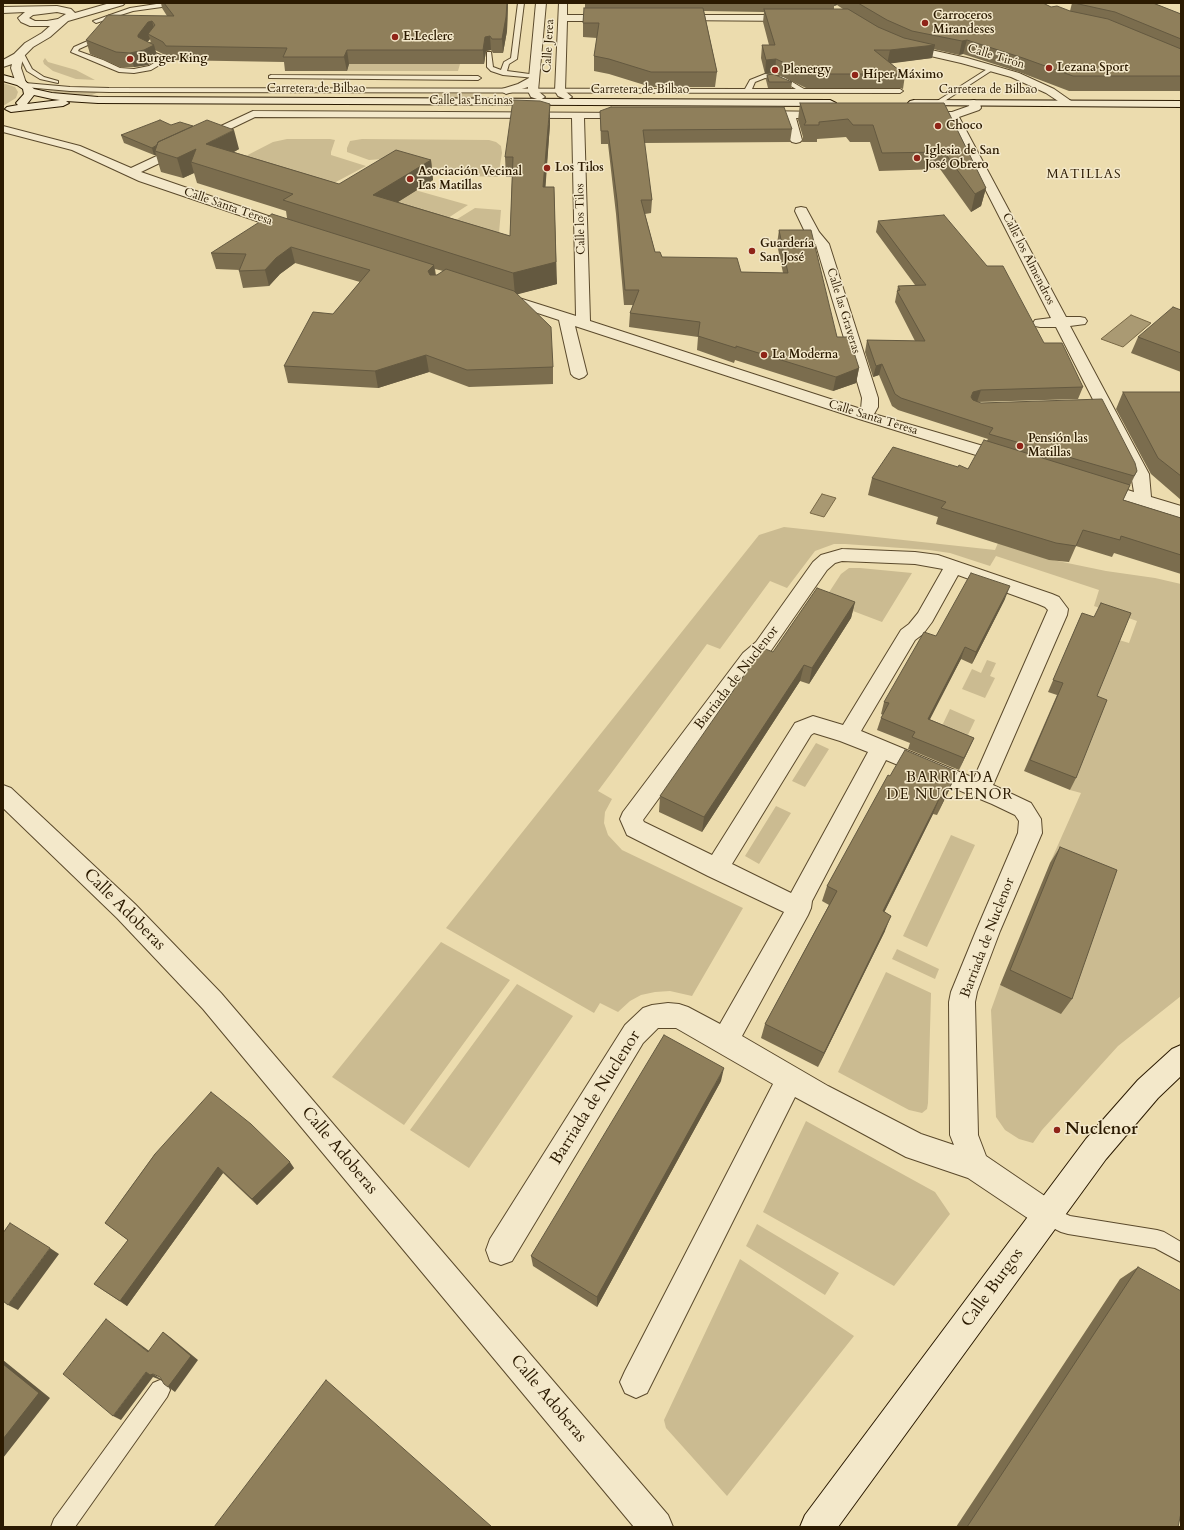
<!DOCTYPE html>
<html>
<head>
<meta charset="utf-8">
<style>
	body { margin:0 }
	#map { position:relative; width:1184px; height:1530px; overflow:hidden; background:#ecdcae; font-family:Cardo,serif }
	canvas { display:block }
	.frame { position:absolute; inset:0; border:4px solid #2b1a01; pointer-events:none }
</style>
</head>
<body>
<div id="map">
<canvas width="1184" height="1530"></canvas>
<div class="frame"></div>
</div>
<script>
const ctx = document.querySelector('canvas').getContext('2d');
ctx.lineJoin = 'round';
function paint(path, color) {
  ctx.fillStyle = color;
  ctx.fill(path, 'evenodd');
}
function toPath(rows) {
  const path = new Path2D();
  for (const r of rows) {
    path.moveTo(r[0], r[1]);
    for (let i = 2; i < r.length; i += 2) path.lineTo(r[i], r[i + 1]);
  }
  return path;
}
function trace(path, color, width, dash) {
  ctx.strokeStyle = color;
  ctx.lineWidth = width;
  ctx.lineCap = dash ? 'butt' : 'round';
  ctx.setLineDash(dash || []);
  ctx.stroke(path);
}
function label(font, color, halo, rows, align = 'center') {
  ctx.font = font + ' Cardo,serif';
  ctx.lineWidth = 3;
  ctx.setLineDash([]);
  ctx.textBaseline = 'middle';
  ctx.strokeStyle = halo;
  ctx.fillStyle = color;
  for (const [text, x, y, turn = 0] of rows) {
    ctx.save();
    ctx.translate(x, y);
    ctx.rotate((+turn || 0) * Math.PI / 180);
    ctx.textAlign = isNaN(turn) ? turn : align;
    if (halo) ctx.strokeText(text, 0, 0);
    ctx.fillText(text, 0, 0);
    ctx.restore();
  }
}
paint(toPath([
	[45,58,48,62,76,70,95,80,76,79,53,71,44,64,43,61],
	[349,64,460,64,458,71,347,71],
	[3,83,15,87,18,92,16,98,3,106],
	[42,88,56,90,99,92,92,95,67,95,58,94],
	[432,94,476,94,480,96,476,99,444,99],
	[287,139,330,139,335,140,331,152,331,155,366,166,319,191,238,160,273,142],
	[362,139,489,140,496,142,501,146,502,153,498,177,469,176,396,158,369,160,347,152,347,148,350,141],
	[376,179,468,205,431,229,338,201],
	[475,208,501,210,499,233,438,231],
	[784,527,995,550,998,543,1048,559,1106,571,1155,578,1181,584,1181,996,1118,1046,1042,1130,1033,1143,1019,1139,1005,1130,996,1117,991,1010,1000,985,1061,1013,1050,863,1081,793,1070,790,1101,712,1091,708,1119,640,1129,643,1137,621,1094,606,1099,590,996,556,990,566,950,553,929,550,845,544,834,544,815,551,787,588,770,581,720,649,707,644,598,791,612,799,605,812,604,823,608,835,622,850,743,908,692,996,670,991,655,992,641,995,630,1001,618,1012,600,1003,594,1013,446,928,759,535],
	[849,568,860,568,912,573,882,622,824,600,841,574],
	[987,660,996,663,990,676,995,678,985,698,962,689,972,669,981,673],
	[950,709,975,720,966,739,940,730],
	[816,743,829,749,805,787,792,781],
	[776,806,791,813,759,864,745,856],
	[951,835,975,845,927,947,903,936],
	[441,942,510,980,404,1125,332,1077],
	[897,949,939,969,935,979,892,959],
	[886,972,931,993,928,1103,927,1109,922,1113,909,1110,838,1072],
	[517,984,573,1016,469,1168,410,1130],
	[806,1121,935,1192,950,1214,894,1286,763,1212],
	[757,1224,839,1273,825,1295,746,1246],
	[740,1259,854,1336,727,1496,666,1428,664,1420]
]), '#cbbb91');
const water = toPath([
	[1131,315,1151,323,1123,347,1101,339,1131,315],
	[822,494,836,498,824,517,810,513,822,494]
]);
paint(water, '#aa9a73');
trace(water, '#776745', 1);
const service = toPath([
	[163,3,179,3,176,5,133,11,96,23,93,21,130,8,163,3],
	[518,3,524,3,517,59,509,64,507,71,537,75,538,76,535,78,503,75,491,71,487,67,487,52,491,52,493,67,501,70,504,62,511,58,518,3],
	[99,36,101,37,101,39,79,49,78,51,103,60,120,68,134,69,149,66,161,59,145,53,143,50,150,43,153,45,150,51,166,57,168,60,151,70,134,73,119,72,71,52,74,47,99,36],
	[19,52,23,52,32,69,44,77,58,81,58,83,40,79,27,71,18,53,19,52],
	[992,66,995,68,994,69,940,104,934,103,992,66],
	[765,74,784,77,804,89,900,89,903,91,900,93,109,92,70,91,25,87,22,85,25,83,70,87,109,88,745,89,750,80,765,74],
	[765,78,780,80,796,89,752,89,755,82,765,78],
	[271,75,478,76,481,78,478,80,269,78,269,76,271,75],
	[1048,1206,1070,1216,1157,1230,1164,1232,1181,1242,1181,1262,1155,1248,1068,1234,1061,1232,1041,1222,1039,1215,1041,1208,1048,1206],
	[160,1380,167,1383,170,1390,167,1397,75,1527,51,1527,54,1519,153,1383,160,1380]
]);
const minor = toPath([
	[110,3,125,3,123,5,68,21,50,37,33,47,23,57,21,68,26,83,25,85,21,86,16,83,11,68,12,64,3,67,3,60,14,54,25,43,42,33,50,26,30,26,21,22,18,18,25,12,3,13,3,7,57,6,71,9,75,13,110,3],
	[57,12,66,14,58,19,47,21,35,21,29,18,33,15,57,12],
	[536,3,546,3,538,91,545,97,540,100,531,97,528,91,528,87,506,94,501,91,502,89,518,84,529,78,536,3],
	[559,3,567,3,567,15,613,15,618,18,613,21,567,21,565,91,572,97,567,100,558,96,555,91,559,3],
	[675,15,793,15,798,18,793,21,672,20,670,18,675,15],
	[904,44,967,58,1019,73,1054,89,1074,103,1068,106,1064,105,1046,93,1011,77,961,63,900,49,899,47,900,45,904,44],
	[974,100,980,103,981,108,979,110,959,117,1066,317,1080,317,1085,318,1087,321,1085,324,1070,326,1149,474,1151,497,1181,506,1181,518,1092,490,1089,486,1092,482,1098,481,1134,492,1131,474,1056,327,1040,327,1035,326,1033,323,1035,320,1051,318,949,118,920,118,914,115,920,112,952,112,969,106,970,101,974,100],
	[253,111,633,113,635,115,633,117,629,118,584,118,590,321,861,409,862,398,816,245,806,234,795,211,796,208,801,207,806,208,819,232,829,244,878,398,878,407,874,414,1014,455,1016,459,1014,463,1008,464,1002,463,859,419,575,326,587,374,584,377,579,379,574,377,571,374,559,320,495,299,493,296,495,293,500,292,576,316,572,118,255,117,141,172,297,226,299,229,297,232,292,233,139,181,72,150,3,132,3,126,80,146,131,168,253,111],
	[758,111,829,112,835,115,829,118,796,118,802,140,800,142,796,143,792,142,790,140,784,118,754,116,752,114,758,111],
	[842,549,915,552,938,555,1052,594,1059,597,1068,609,1067,615,993,785,1031,803,1041,819,1042,833,1000,931,977,992,975,1002,978,1135,986,1156,1058,1205,1063,1215,1058,1225,1048,1230,1038,1225,968,1178,906,1157,795,1097,647,1393,636,1398,625,1393,620,1382,625,1371,773,1084,676,1028,658,1028,643,1043,512,1261,501,1265,490,1261,486,1250,490,1239,625,1025,643,1008,652,1005,668,1003,679,1004,688,1007,720,1024,784,912,708,876,627,835,620,819,623,812,743,653,756,642,813,562,821,555,842,549],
	[842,561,915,564,943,569,918,613,909,624,901,630,843,725,813,716,795,723,712,855,644,822,643,820,757,663,770,652,827,570,835,563,842,561],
	[958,575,1038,604,1045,607,1048,610,974,778,861,731,915,640,923,634,932,622,958,575],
	[814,733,840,741,868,752,791,893,732,864,811,735,814,733],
	[886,760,992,804,1015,815,1019,821,1018,833,976,931,951,992,949,1002,950,1135,954,1145,921,1134,828,1086,742,1036,808,915,811,908,812,901,886,760],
	[3,785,11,788,135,904,221,993,668,1515,673,1527,634,1527,203,1009,117,918,3,808,3,785]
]);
const secondary = toPath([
	[3,75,25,81,34,89,52,93,98,97,830,100,836,103,830,106,98,103,66,101,69,103,63,106,11,112,5,109,7,107,18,105,16,103,24,94,23,89,17,85,3,81,3,75],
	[34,95,52,99,60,100,27,104,34,95],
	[914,100,1181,101,1181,107,910,105,908,103,910,101,914,100],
	[1181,1045,1181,1076,1158,1098,1106,1159,838,1527,800,1527,805,1515,1086,1139,1138,1080,1172,1049,1181,1045]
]);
trace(service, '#5b4a2c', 2);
trace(minor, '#5b4a2c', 2);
trace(secondary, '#2b1a01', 2);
paint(service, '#f3e8ca');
paint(minor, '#f3e8ca');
paint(secondary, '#f3e8ca');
paint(toPath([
	[161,3,508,3,507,31,503,53,493,53,491,50,486,51,484,64,349,64,347,71,285,71,284,62,169,60,167,56,155,50,158,59,148,65,134,67,120,67,90,54,86,40,167,16,162,8],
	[150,39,151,43,147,42],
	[585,3,1043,3,1051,7,1070,11,1072,3,1153,3,1181,14,1181,91,1069,91,1019,72,963,54,959,55,933,49,932,58,890,63,905,75,903,89,900,88,806,88,775,73,765,74,761,58,762,45,769,45,763,22,764,12,704,11,717,72,715,87,651,87,609,74,594,71,594,56,597,38,583,37,583,23,585,8],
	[837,5,843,9,834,9,834,6],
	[767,75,792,82,791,88,768,88,766,80],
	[800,103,944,103,986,188,981,206,971,212,940,169,879,171,870,142,850,142,846,137,817,139,817,142,802,142,803,137,798,120],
	[600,111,792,129,790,142,644,143,652,200,651,213,645,214,655,252,662,257,741,272,783,273,777,244,779,230,837,337,859,368,856,383,833,391,735,360,734,363,697,350,698,337,629,327,630,313,633,305,624,305,616,214,608,144,601,144],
	[550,124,545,187,557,284,517,294,553,367,553,384,469,387,429,372,378,388,288,383,284,366,333,314,360,282,295,263,280,274,269,286,243,288,239,271,240,270,216,269,211,253,287,218,286,211,197,183,194,173,183,178,161,172,156,155,154,155,124,143,121,135,171,125,239,149,234,152,339,184,431,160,433,180,398,202,510,236,512,177,506,177,505,157],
	[435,269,443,271,437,275,436,275],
	[878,221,1044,343,1083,387,1078,399,977,402,1137,471,1123,500,1181,518,1181,574,1114,553,1112,557,1076,546,1069,562,1049,560,936,524,938,517,868,495,872,478,958,467,968,469,988,439,898,410,892,406,879,375,873,377,865,352,867,340,915,341,895,302,898,286,915,285,876,232],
	[1181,310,1181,372,1131,353,1138,337],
	[1123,392,1181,392,1181,500,1151,474,1116,409],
	[1005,599,972,664,961,659,929,719,974,738,959,770,908,749,910,743,877,730,881,718,883,715,881,714,884,702,936,636],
	[855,602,851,618,809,684,800,681,702,832,659,812,660,796,773,652],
	[1082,613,1097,696,1076,778,1070,790,1024,771,1057,695,1048,692],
	[890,776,950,788,937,815,933,814,884,912,885,931,818,1067,761,1038,765,1024,829,905,822,901,827,886],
	[1060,847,1072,999,1061,1014,1000,985,1050,863],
	[721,1081,597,1307,533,1266,531,1256],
	[155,1154,294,1168,257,1205,223,1173,127,1306,94,1284,128,1240,105,1223],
	[1138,1267,1178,1527,956,1527,1120,1279]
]), '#7b6d4e');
paint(toPath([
	[507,3,508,3,507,31,503,53,502,39],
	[835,3,837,3,837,5,834,6],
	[152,21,156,35,148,34,150,39,142,49,154,45,158,59,148,65,134,67,130,53,138,35,148,22],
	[490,36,491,50,486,51,484,64,483,50,485,37],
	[967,40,963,54,959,55,962,41],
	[935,45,932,58,887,64,890,50],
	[347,50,349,64,347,71,344,57],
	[776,59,775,73,765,74,766,60],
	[550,104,550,124,544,208,543,187],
	[196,127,155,151,156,155,154,155,152,148],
	[234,130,239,149,211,164,206,144],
	[196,149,191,162,194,173,183,178,177,158],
	[431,160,433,180,377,215,373,195],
	[554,187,557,284,515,295,513,273],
	[986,188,981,206,971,212,975,194],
	[291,247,295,263,280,274,269,286,265,270,276,258],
	[434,265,436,282,430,287,428,271],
	[426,355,429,372,378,388,375,371],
	[882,364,879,375,873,377,876,366],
	[859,368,856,383,833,391,836,377],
	[981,390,977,402,968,409,973,392],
	[1010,586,1005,599,972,664,976,652],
	[855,602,851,618,809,684,812,668],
	[965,647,961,659,924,731,928,719],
	[804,665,800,681,702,832,704,817],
	[974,738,969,749,959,770,964,758],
	[957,772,950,788,937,815,944,799],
	[940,797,933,814,877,927,883,911],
	[891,916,885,931,818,1067,824,1053],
	[724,1068,721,1081,597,1307,597,1297],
	[290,1162,294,1168,257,1205,252,1199],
	[218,1167,223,1173,127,1306,120,1301],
	[50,1248,59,1254,18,1310,8,1305],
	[106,1319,114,1325,156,1356,148,1352],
	[163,1332,170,1337,198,1360,175,1392,168,1387],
	[3,1360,50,1398,3,1458],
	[146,1372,153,1374,161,1379,158,1379,153,1377,121,1420,113,1416]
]), '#645940');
const building = toPath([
	[164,3,507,3,506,17,502,39,492,39,490,36,485,37,483,50,347,50,344,57,283,57,287,48,166,46,163,42,148,34,155,25,152,21,148,22,138,35,138,37,154,45,144,50,130,53,116,52,86,40,108,15,174,16,164,3],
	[858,3,1043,3,1051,7,1057,6,1070,11,1108,19,1181,49,1181,76,1073,76,1023,58,967,40,962,41,912,31,887,20,858,3],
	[1074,3,1153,3,1181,14,1181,39,1115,12,1074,3],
	[584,8,703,8,717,72,651,72,609,59,594,56,599,23,583,23,584,8],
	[764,9,848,9,878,27,904,38,935,45,890,50,874,50,905,75,903,74,808,74,776,59,766,60,762,45,775,45,764,9],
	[773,74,792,82,769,82,767,75,773,74],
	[513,100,540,101,550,104,543,187,554,187,556,262,513,273,283,200,293,194,191,162,196,149,177,158,155,151,158,142,207,120,234,130,206,144,339,184,396,150,431,160,373,195,510,236,513,157,505,157,513,100],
	[800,103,944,103,986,188,975,194,944,152,882,153,873,125,853,125,848,119,819,122,819,125,804,125,806,122,800,103],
	[611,107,784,107,792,129,643,130,652,200,641,200,655,252,660,252,662,257,737,258,741,272,788,273,779,230,811,230,837,337,849,337,859,368,836,377,736,346,736,348,698,336,700,322,630,313,639,290,625,290,617,200,608,131,601,131,600,111,611,107],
	[160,120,171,125,180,122,193,126,158,142,157,145,152,148,121,135,160,120],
	[272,214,434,265,428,271,430,275,437,275,446,269,514,291,551,327,553,367,467,370,426,355,375,371,284,366,313,312,333,314,370,270,291,247,276,258,265,270,239,271,246,254,211,253,272,214],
	[944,215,987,266,1003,266,1044,343,1062,343,1083,387,981,390,973,392,971,397,973,400,981,403,1102,399,1135,463,1137,471,1134,476,989,434,993,428,901,398,895,394,882,364,876,366,867,340,925,341,897,291,900,290,898,286,926,285,878,221,944,215],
	[1173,307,1181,310,1181,353,1138,337,1173,307],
	[1123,392,1181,392,1181,476,1158,458,1123,392],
	[984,440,1130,485,1123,500,1181,518,1181,555,1121,536,1120,540,1083,530,1076,546,1056,543,941,508,946,502,872,478,893,447,958,467,959,465,968,469,984,440],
	[971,573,1010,586,976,652,965,647,928,719,974,738,964,758,912,737,915,732,881,718,889,703,884,702,924,632,936,636,971,573],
	[817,588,855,602,812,668,804,665,704,817,660,796,763,648,773,652,817,588],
	[1101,603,1131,613,1097,696,1107,700,1076,778,1030,760,1063,683,1053,680,1082,613,1094,617,1101,603],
	[905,750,957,772,944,799,940,797,883,911,891,916,824,1053,765,1024,837,891,827,886,888,775,890,776,905,750],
	[1060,847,1117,870,1072,999,1010,970,1060,847],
	[664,1035,724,1068,597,1297,531,1256,664,1035],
	[211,1092,251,1124,290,1162,252,1199,218,1167,120,1301,94,1284,128,1240,105,1223,155,1154,211,1092],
	[10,1223,50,1248,8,1305,3,1301,3,1233,10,1223],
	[1138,1267,1181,1291,1181,1513,1178,1527,967,1527,1138,1267],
	[106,1319,148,1352,163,1332,191,1356,168,1387,164,1384,160,1377,153,1374,150,1375,146,1372,113,1416,63,1374,106,1319],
	[3,1364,39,1393,3,1439,3,1364],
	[326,1380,492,1527,214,1527,326,1380]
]);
paint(building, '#8f7f5b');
trace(building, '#645940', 1);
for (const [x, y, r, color] of [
	[925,23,4,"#8f2418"],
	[395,37,4,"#8f2418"],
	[130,59,4,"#8f2418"],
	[1049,68,4,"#8f2418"],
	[775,70,4,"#8f2418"],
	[855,75,4,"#8f2418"],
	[938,126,4,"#8f2418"],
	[917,158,4,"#8f2418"],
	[547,168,4,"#8f2418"],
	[410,179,4,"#8f2418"],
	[752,251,4,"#8f2418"],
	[764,355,4,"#8f2418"],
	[1020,446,4,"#8f2418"],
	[1057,1130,4,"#8f2418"]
]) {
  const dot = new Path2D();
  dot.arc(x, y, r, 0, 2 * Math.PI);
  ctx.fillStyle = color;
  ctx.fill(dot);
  trace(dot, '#f3e8ca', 1.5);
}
label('bold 12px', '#2b1a01', '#f3e8ca', [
	["Carroceros",933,16],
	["Mirandeses",933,30],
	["E.Leclerc",403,37],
	["Burger King",138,59],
	["Lezana Sport",1057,68],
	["Plenergy",783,70],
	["Híper Máximo",863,75],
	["Choco",946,126],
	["Iglesia de San",925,151],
	["José Obrero",925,165],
	["Los Tilos",555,168],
	["Asociación Vecinal",418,172],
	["Las Matillas",418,186],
	["Guardería",760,244],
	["San José",760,258],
	["La Moderna",772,355],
	["Pensión las",1028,439],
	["Matillas",1028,453]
], 'left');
label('12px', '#2b1a01', '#f3e8ca', [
	["Calle Jerea",549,46,-87],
	["Calle Tirón",996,57,17],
	["Carretera de Bilbao",316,89],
	["Carretera de Bilbao",640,90],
	["Carretera de Bilbao",988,90],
	["Calle las Encinas",471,101],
	["Calle Santa Teresa",228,207,19],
	["Calle los Tilos",581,219,-91],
	["Calle los Almendros",1028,259,63],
	["Calle las Graveras",843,311,73],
	["Calle Santa Teresa",873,418,17]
]);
ctx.letterSpacing = '1px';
label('13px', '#2b1a01', '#f3e8ca', [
	["MATILLAS",1084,175]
]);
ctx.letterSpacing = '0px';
label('14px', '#2b1a01', '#f3e8ca', [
	["Barriada de Nuclenor",737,678,-52],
	["Barriada de Nuclenor",988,938,-69]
]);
ctx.letterSpacing = '1px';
label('15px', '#2b1a01', '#f3e8ca', [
	["BARRIADA",950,779],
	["DE NUCLENOR",950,796]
]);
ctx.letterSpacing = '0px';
label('17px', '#2b1a01', '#f3e8ca', [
	["Calle Adoberas",124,910,45],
	["Barriada de Nuclenor",596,1098,-58],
	["Calle Adoberas",339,1151,50],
	["Calle Burgos",993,1288,-54],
	["Calle Adoberas",548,1399,50]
]);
label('bold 17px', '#2b1a01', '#f3e8ca', [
	["Nuclenor",1065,1130]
], 'left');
</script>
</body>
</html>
